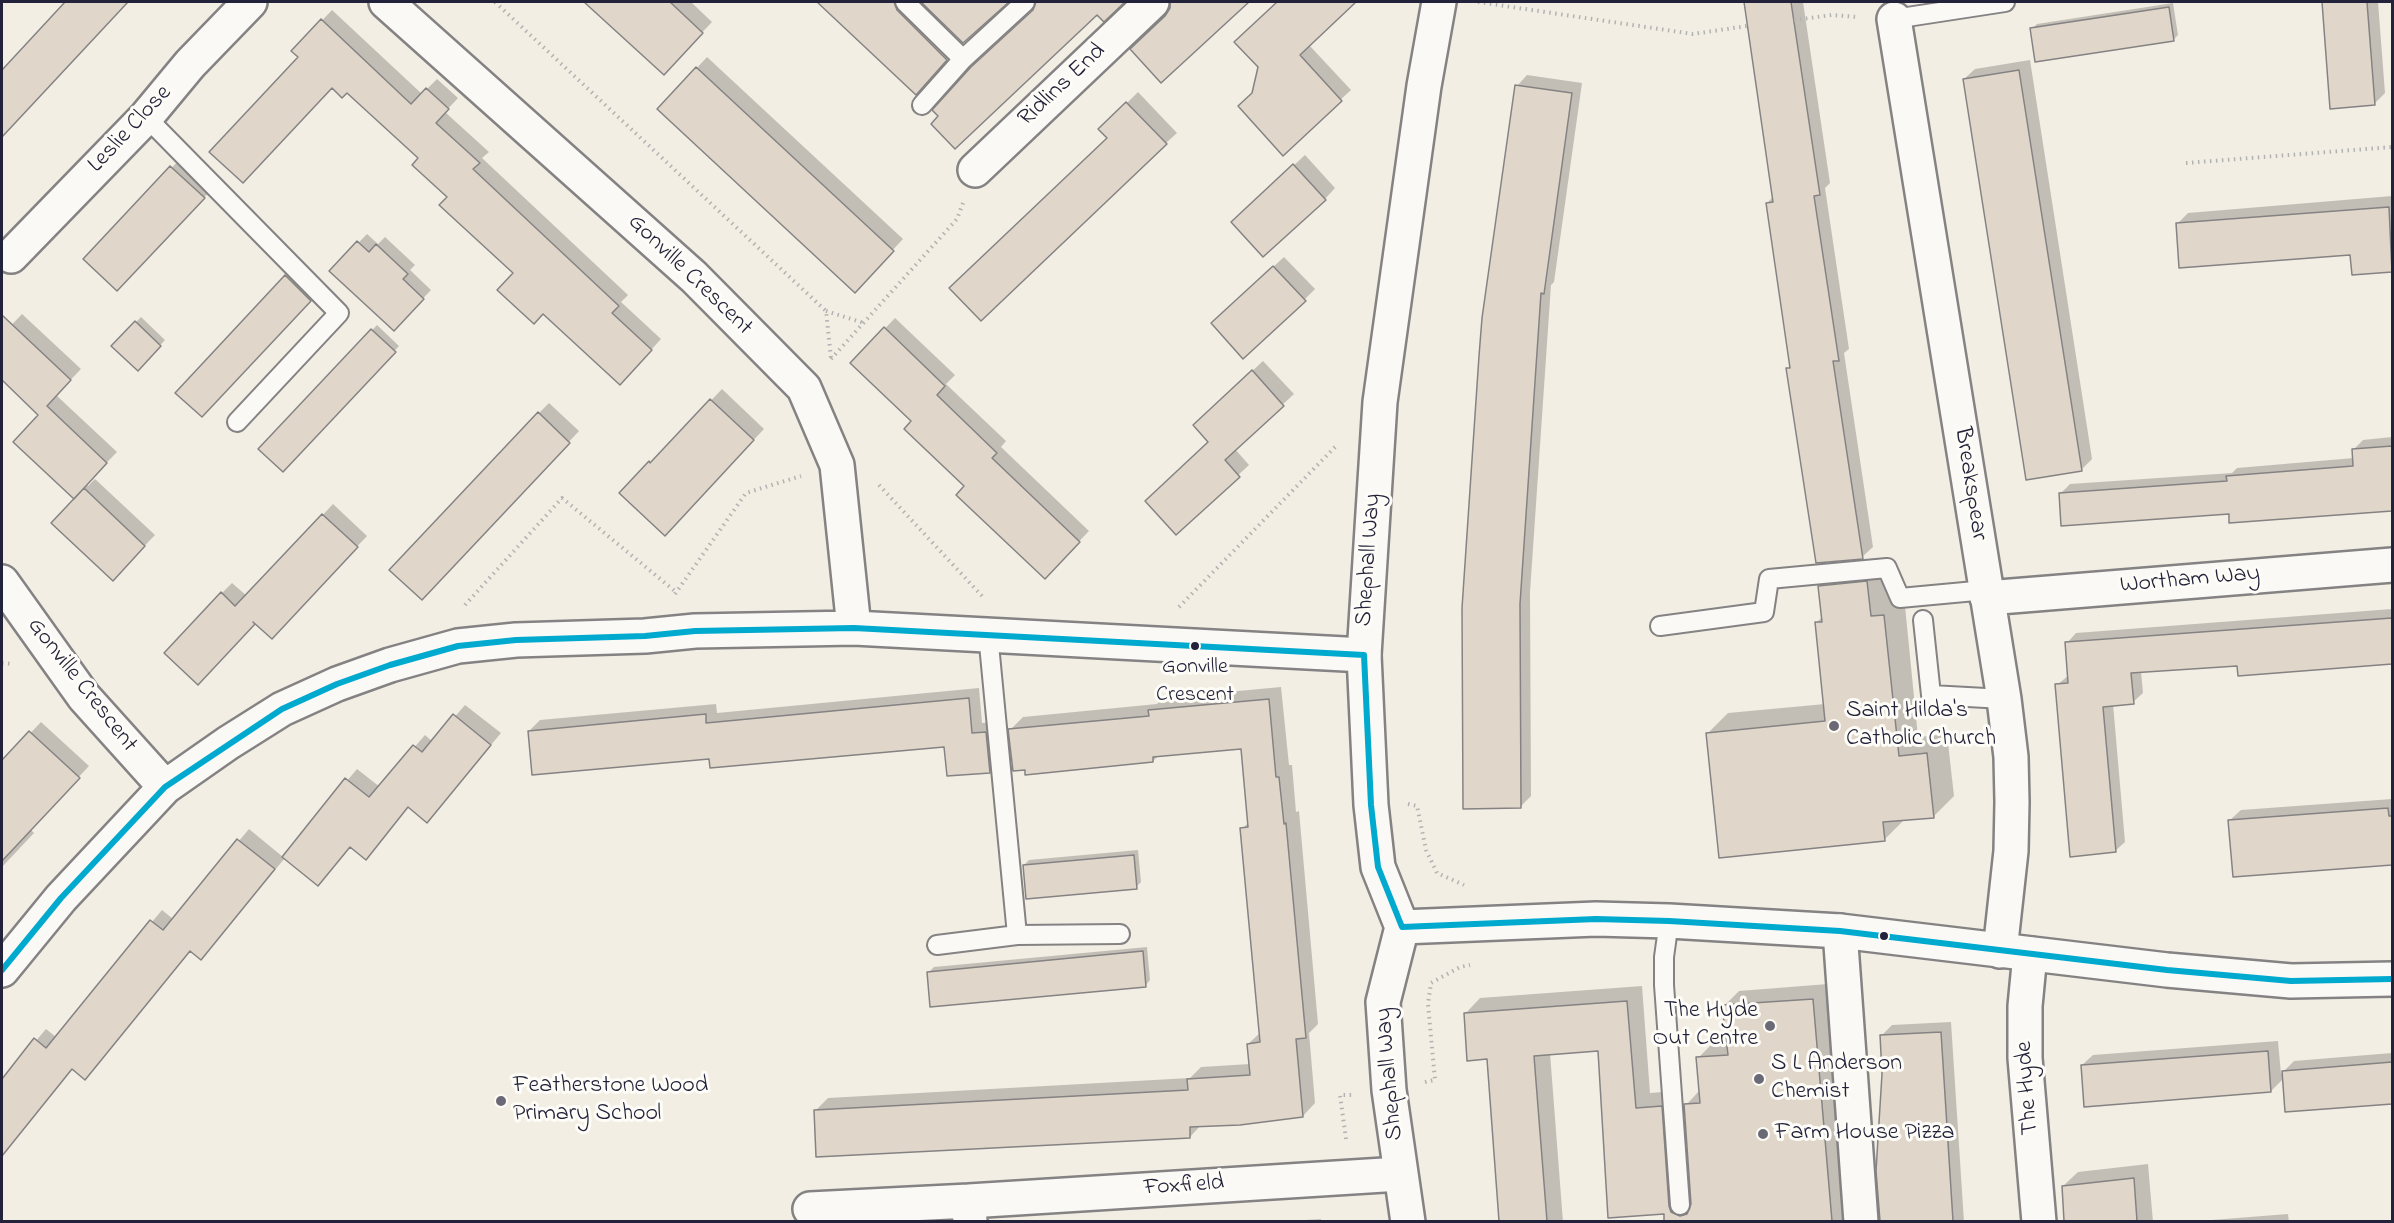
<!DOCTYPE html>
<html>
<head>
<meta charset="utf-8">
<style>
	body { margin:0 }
	#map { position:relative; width:2394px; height:1223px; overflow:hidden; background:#f3eee4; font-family:"Indie Flower",sans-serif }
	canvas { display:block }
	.frame { position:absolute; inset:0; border:3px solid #22223b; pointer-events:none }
</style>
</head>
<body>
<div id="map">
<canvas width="2394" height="1223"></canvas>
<div class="frame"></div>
</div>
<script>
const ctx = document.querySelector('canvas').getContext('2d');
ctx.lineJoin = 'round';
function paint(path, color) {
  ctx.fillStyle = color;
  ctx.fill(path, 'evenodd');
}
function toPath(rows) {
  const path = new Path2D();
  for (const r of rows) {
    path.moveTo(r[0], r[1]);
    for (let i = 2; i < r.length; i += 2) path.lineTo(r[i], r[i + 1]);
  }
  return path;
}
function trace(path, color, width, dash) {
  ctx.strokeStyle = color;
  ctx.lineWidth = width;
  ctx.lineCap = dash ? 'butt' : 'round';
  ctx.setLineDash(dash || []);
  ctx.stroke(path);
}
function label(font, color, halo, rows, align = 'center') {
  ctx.font = font + ' "Indie Flower",sans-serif';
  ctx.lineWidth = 6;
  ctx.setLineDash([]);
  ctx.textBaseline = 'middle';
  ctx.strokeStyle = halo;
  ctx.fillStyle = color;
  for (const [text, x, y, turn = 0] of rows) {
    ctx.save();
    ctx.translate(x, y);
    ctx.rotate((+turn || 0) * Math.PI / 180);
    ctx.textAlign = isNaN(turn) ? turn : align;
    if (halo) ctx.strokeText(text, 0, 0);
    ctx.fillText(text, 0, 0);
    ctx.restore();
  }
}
paint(toPath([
	[67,2,127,2,2,136,2,72],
	[587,2,691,2,712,22,664,73],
	[819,2,900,2,951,54,916,93],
	[923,2,1007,2,963,41],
	[1037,2,1123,2,1104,20,1097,13,1034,10],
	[1279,2,1354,2,1309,45,1351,90,1283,153,1254,92,1260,66,1236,42],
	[1745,2,1803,2,1830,183,1825,188,1849,349,1844,353,1873,547,1862,557,1787,369,1792,365,1767,203,1774,196],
	[2324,2,2378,2,2385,93,2374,104,2332,107],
	[2173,3,2178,35,2173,40,2032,29,2037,24],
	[332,10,422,94,437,79,458,98,445,112,489,152,482,158,628,295,621,302,661,339,630,373,515,273,449,197,421,158,347,91,293,51],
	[707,57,903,239,865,280,659,109],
	[2030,60,2092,459,2082,469,2027,478,1964,79,1975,69],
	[1527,75,1582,83,1554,282,1551,285,1530,592,1531,796,1520,807,1517,86],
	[1138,92,1177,133,1166,143,1109,137,1101,129],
	[1305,155,1335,188,1325,199,1243,212],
	[182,157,214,187,128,279,85,259],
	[2392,196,2392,270,2353,273,2351,253,2178,223,2188,213],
	[367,234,378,244,385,237,415,265,410,270,431,290,394,329,331,271],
	[1284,257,1315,289,1304,300,1223,313],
	[291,271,315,295,202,415,178,393],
	[22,314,81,369,56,395,117,452,86,484,88,486,95,479,155,535,123,568,40,415,2,378,2,335],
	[141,317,165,340,138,369,113,346],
	[895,318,955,375,946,384,1006,441,1001,447,1089,531,1045,577,913,421,852,363],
	[377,325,399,346,283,470,260,449],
	[1263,361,1294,394,1235,449,1249,465,1176,533,1210,442,1205,415],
	[722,389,764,429,675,523,650,463,660,452,661,453],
	[549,403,579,431,433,588,539,413],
	[2392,437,2392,509,2231,521,2230,512,2061,493,2070,484,2232,473,2237,468,2354,458,2354,449,2363,440],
	[333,504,367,536,282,626,255,622,208,673,222,593,232,583,247,596],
	[1886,562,1904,596,1918,737,1947,734,1954,796,1934,816,1904,820,1884,840,1708,733,1728,713,1825,704,1816,623,1823,616,1820,586,1840,566],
	[2392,609,2392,662,2240,674,2239,664,2141,671,2143,693,2133,702,2113,704,2125,842,2115,851,2057,685,2069,675,2067,643,2076,633],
	[1281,687,1289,765,1292,765,1296,812,1299,811,1318,1024,1309,1033,1315,1103,1303,1116,1201,1125,1190,1137,816,1110,828,1098,1190,1078,1201,1067,1250,1064,1248,1044,1261,1032,1242,829,1249,822,1242,747,1159,755,1153,761,1010,730,1023,717,1157,704,1163,698],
	[979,688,982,723,996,722,1000,761,989,772,946,745,711,757,529,731,540,720,716,704,717,713],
	[465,705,501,733,427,821,409,806,376,847,351,846,318,884,285,858,201,958,191,950,85,1078,73,1068,2,1156,2,1081,46,1029,56,1037,162,910,173,919,249,829,283,857,357,769,380,787,425,735,433,742],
	[41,722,89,766,30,829,34,833,2,867,2,797,18,779,2,763],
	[2392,799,2392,864,2234,875,2230,820,2241,810],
	[1138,850,1141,882,1136,887,1024,865,1029,860],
	[1147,947,1150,980,1145,986,929,972,934,967],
	[1828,984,1848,1222,1666,1222,1665,1212,1599,1049,1550,1053,1563,1222,1501,1222,1488,1058,1465,1014,1480,998,1642,986,1650,1093,1676,1091,1686,1197,1692,1200,1686,1105,1700,1090,1698,1058,1713,1043,1728,1041,1724,1006,1739,991],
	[1951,1022,1964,1222,1881,1222,1878,1171,1884,1074,1881,1036,1892,1025],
	[2278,1041,2281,1074,2294,1061,2392,1053,2392,1102,2286,1110,2284,1078,2271,1091,2082,1065,2093,1055],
	[2148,1164,2153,1222,2066,1222,2063,1186,2078,1172],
	[2288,1214,2289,1222,2186,1222],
	[1321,1219,1321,1222,1273,1222]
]), '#0003');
const building = toPath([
	[65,2,128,2,2,137,2,70,65,2],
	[584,2,670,2,703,33,664,75,584,2],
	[817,2,894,2,897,10,947,60,916,95,817,2],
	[921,2,1009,2,963,43,921,2],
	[1036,2,1125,2,1104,22,1097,15,955,149,931,124,938,116,932,110,971,67,1033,10,1036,2],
	[1170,2,1249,2,1161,83,1130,49,1165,16,1170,8,1170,2],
	[1277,2,1356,2,1300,55,1342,101,1283,156,1238,106,1252,93,1258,67,1234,42,1277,2],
	[1744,2,1791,2,1820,195,1814,196,1839,361,1833,361,1863,559,1816,563,1786,368,1790,368,1766,203,1773,202,1744,2],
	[2322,2,2367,2,2375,105,2330,109,2322,2],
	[2169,7,2174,41,2035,62,2030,28,2169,7],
	[321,19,411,104,426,88,449,109,436,123,480,163,473,169,619,306,612,313,652,350,620,385,543,314,534,324,497,290,513,273,439,205,447,197,412,165,418,158,347,93,342,98,332,88,243,183,209,152,298,57,291,51,321,19],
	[696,67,894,251,855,293,657,109,696,67],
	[2019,70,2082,471,2026,480,1963,79,2019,70],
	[1515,85,1572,93,1544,294,1541,293,1520,604,1521,808,1463,809,1462,608,1479,356,1482,318,1515,85],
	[1126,102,1167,144,981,321,949,288,1107,138,1098,129,1126,102],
	[1293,164,1326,200,1263,257,1231,222,1293,164],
	[170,166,205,198,117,291,83,259,170,166],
	[2389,207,2392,272,2352,275,2350,255,2179,268,2176,223,2389,207],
	[357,241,369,252,376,244,408,274,403,279,424,299,394,331,329,271,357,241],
	[1273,266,1306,301,1243,359,1211,323,1273,266],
	[285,275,311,301,202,417,175,393,285,275],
	[2,315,71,380,47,406,107,463,74,499,13,442,38,415,2,380,2,315],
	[135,321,161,346,138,371,111,346,135,321],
	[884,327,945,386,937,395,997,453,992,458,1080,542,1045,579,956,495,964,486,904,429,911,421,850,363,884,327],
	[371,329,396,352,283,472,258,449,371,329],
	[1252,370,1284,406,1225,460,1240,477,1176,535,1145,501,1208,442,1193,425,1252,370],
	[710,399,754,440,665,536,619,493,649,461,650,463,710,399],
	[538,412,570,443,422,600,389,570,538,412],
	[2392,446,2392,511,2229,523,2229,514,2061,526,2059,493,2227,481,2226,476,2353,466,2352,449,2392,446],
	[84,488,145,546,113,581,51,523,84,488],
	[322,514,358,547,272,639,253,622,255,624,198,685,164,653,221,592,235,606,322,514],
	[1867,581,1871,616,1884,615,1899,756,1927,753,1934,818,1883,822,1885,841,1719,858,1706,733,1825,721,1815,622,1822,622,1818,586,1867,581],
	[2392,618,2392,664,2238,676,2237,666,2131,673,2134,704,2103,707,2116,852,2070,857,2055,684,2068,683,2065,642,2392,618],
	[969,698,972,733,986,732,990,773,947,776,944,747,710,768,709,759,532,775,528,731,706,714,706,723,969,698],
	[1269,699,1276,777,1279,777,1284,824,1286,823,1306,1038,1296,1039,1303,1117,1240,1125,1190,1127,1190,1138,816,1157,814,1110,1188,1090,1187,1079,1250,1075,1247,1044,1260,1042,1240,828,1248,827,1241,749,1153,757,1153,762,1025,775,1025,770,1013,771,1008,729,1149,716,1148,710,1269,699],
	[453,714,491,745,427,823,408,807,366,860,350,847,318,886,282,857,345,778,369,797,413,745,422,752,453,714],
	[29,731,80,778,2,861,2,760,29,731],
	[2388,808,2389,816,2392,816,2392,865,2233,877,2228,820,2388,808],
	[237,839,275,869,201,960,190,951,85,1080,72,1069,2,1156,2,1079,34,1038,46,1048,150,920,163,930,237,839],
	[1134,855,1137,889,1026,899,1023,865,1134,855],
	[1143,951,1146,987,930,1007,927,972,1143,951],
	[1813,999,1832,1221,1664,1221,1664,1214,1608,1218,1598,1051,1534,1056,1547,1221,1499,1221,1487,1059,1467,1061,1464,1013,1627,1001,1636,1108,1662,1106,1669,1206,1671,1212,1680,1216,1687,1214,1691,1204,1684,1104,1700,1103,1696,1057,1728,1055,1722,1005,1813,999],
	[1941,1032,1953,1221,1880,1221,1876,1171,1882,1074,1880,1035,1941,1032],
	[2268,1051,2271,1092,2084,1107,2081,1065,2268,1051],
	[2392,1062,2392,1104,2285,1112,2282,1071,2392,1062],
	[2134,1178,2137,1221,2064,1221,2062,1186,2134,1178]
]);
paint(building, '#e0d7ca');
trace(building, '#848283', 1.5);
const lane = toPath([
	[905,2,963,59],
	[1894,19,2005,2],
	[922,105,963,59,1025,2],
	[146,117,339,313,237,422],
	[1923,620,1931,695,2004,699],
	[1660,626,1764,612,1769,579,1887,568,1900,598,1986,590],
	[988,634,1017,935],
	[1669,921,1664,957,1664,985,1680,1205],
	[937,945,1017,935,1120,934]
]);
const street = toPath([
	[386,2,694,277,804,388,837,465,854,628],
	[1894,19,2004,699,2011,757,2012,802,2011,851,2000,951],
	[975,170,1152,2],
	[11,256,146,117,190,64,250,2],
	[2,582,84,697,165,787],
	[1987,598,2392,565],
	[1840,931,1861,1222],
	[2030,954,2025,1006,2025,1058,2039,1222],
	[2,970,61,898,165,787,228,743,282,709,337,684,390,665,458,646,516,640,645,636,695,631,854,628,1364,655],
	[810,1209,969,1201],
	[970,1222,969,1201,1400,1174]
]);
const secondary = toPath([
	[1402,927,1596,919,1669,921,1840,931,2167,970,2291,981,2392,979],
	[1408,1222,1389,1090,1383,1002,1402,927,1378,867,1371,805,1364,655,1380,402,1424,86,1439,2]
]);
trace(lane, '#848283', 22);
trace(street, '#848283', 38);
trace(secondary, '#848283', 38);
trace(toPath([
	[495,2,826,311,831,358],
	[1478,2,1693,34,1747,26],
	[1794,20,1832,15,1858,17],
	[2186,163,2392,147],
	[826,311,864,323],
	[831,359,957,219,963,203],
	[879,485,982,596],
	[675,594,746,493,801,476],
	[465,605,562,498,676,592],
	[1179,607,1337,445],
	[2,663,13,664],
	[1408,804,1417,806,1426,850,1437,873,1464,885],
	[1425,1082,1435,1080,1428,1004,1431,983,1460,967,1470,965],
	[1346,1139,1340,1095,1352,1095]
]), '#b2b2b3', 4, [1.5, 4.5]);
trace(lane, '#faf9f6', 18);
trace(street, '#faf9f6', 33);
trace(secondary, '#faf9f6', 33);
trace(toPath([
	[2,970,61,898,165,787,282,709,337,684,390,665,458,646,516,640,645,636,695,631,854,628,1364,655,1371,805,1378,867,1402,927,1596,919,1669,921,1840,931,2167,970,2291,981,2392,979]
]), '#00a9ce', 6);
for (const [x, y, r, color] of [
	[1195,646,5,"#22223b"],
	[1834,726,6,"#6b6976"],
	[1884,936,5,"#22223b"],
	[1770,1026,6,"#6b6976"],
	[1759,1079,6,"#6b6976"],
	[501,1101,6,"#6b6976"],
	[1763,1134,6,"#6b6976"]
]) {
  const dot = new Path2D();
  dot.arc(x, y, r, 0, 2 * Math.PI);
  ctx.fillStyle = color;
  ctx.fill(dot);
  trace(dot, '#fdfcf7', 2);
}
label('22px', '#22223b', '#fdfcf7', [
	["Gonville",1195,668],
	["Crescent",1195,696]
]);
label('24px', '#22223b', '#fdfcf7', [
	["Ridlins End",1063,86,-43],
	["Leslie Close",131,130,-47],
	["Gonville Crescent",689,276,44],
	["Breakspear",1969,484,81],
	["Shephall Way",1370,560,-86],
	["Wortham Way",2190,581,-5],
	["Gonville Crescent",81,686,52],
	["Shephall Way",1391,1074,-95],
	["The Hyde",2029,1088,-94],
	["Foxfield",1184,1187,-4]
]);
label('24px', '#22223b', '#fdfcf7', [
	["Saint Hilda's",1846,712],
	["Catholic Church",1846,740],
	["The Hyde",1758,1012,"right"],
	["Out Centre",1758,1040,"right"],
	["S L Anderson",1771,1065],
	["Chemist",1771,1093],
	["Featherstone Wood",513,1087],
	["Primary School",513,1115],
	["Farm House Pizza",1775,1134]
], 'left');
</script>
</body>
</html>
